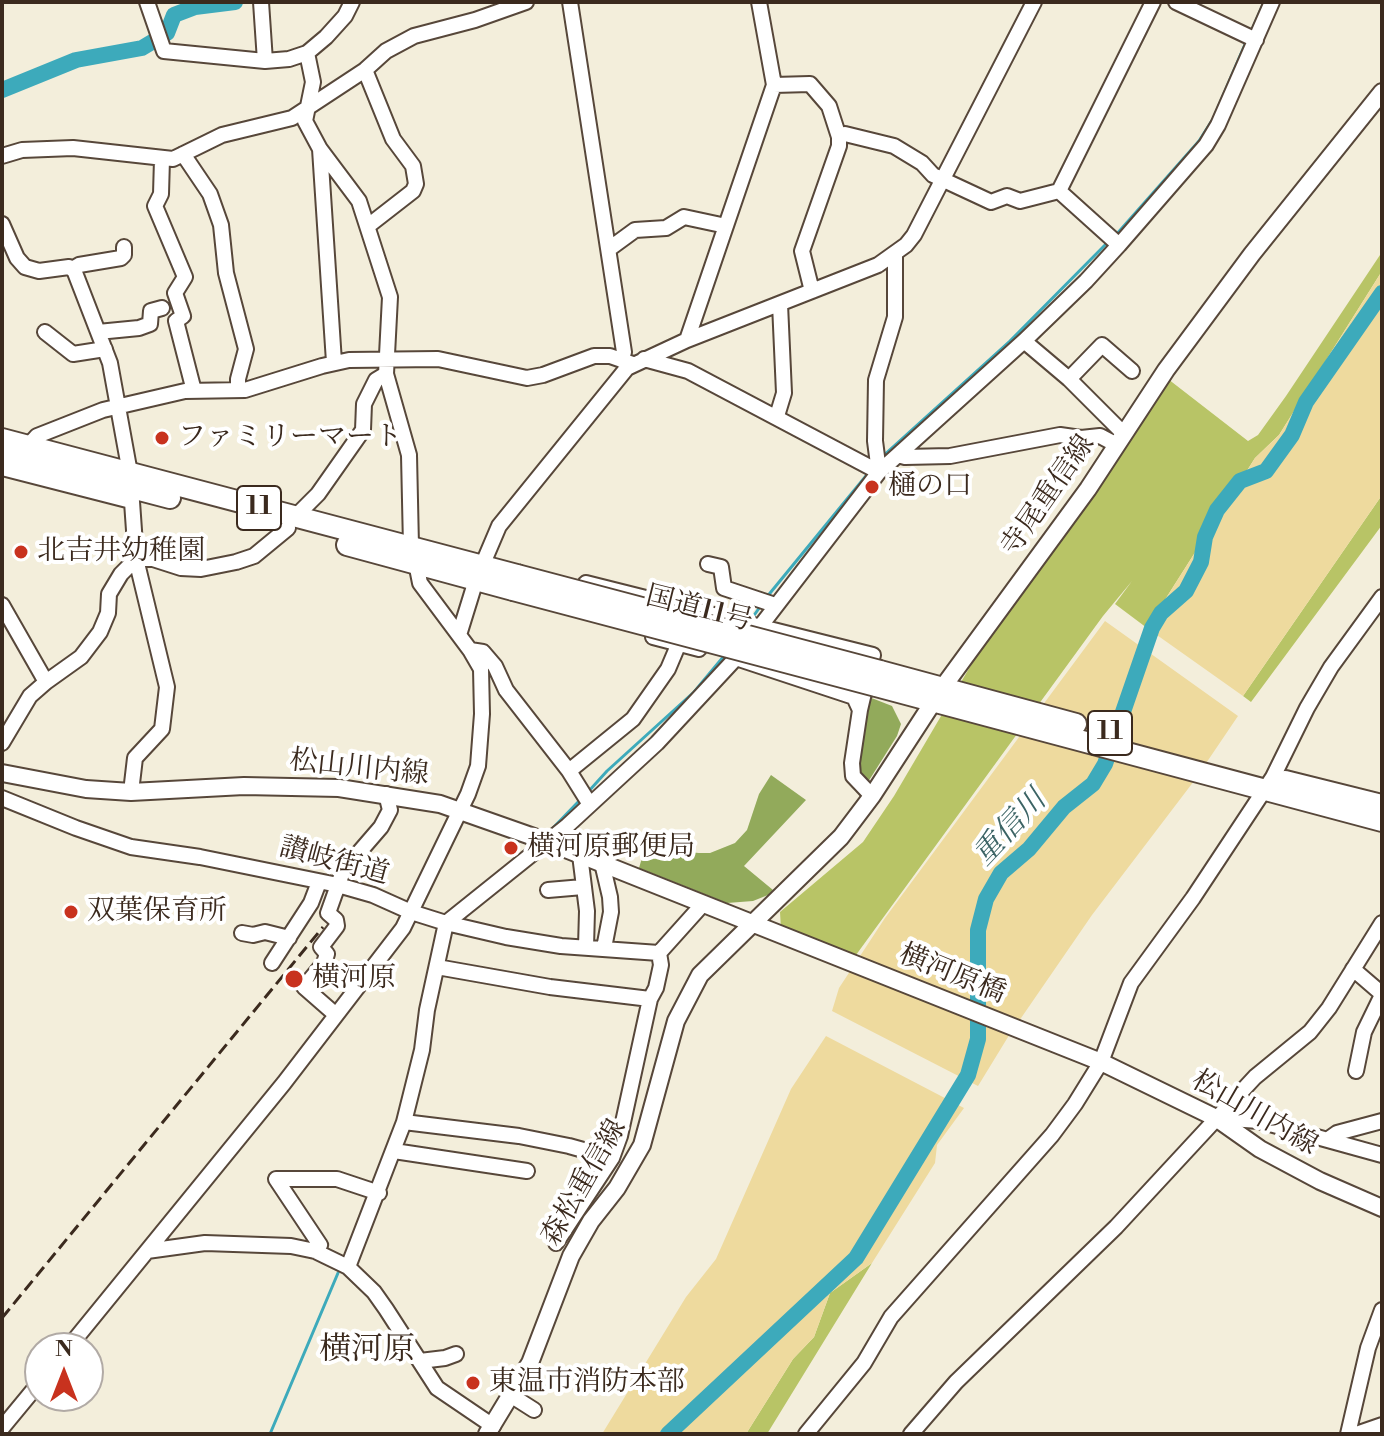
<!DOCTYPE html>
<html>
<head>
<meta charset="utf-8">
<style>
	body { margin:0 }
	#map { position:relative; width:1384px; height:1436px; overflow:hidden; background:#f3eedb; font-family:"Libre Bodoni",serif }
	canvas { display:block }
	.frame { position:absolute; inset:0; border:4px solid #3b2a1e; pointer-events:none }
	.north { position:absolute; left:24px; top:1332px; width:80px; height:80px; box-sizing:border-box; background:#fff; border:2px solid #b1aaa5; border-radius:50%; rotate:0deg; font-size:22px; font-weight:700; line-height:32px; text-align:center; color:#3b2a1e }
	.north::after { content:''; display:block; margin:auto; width:28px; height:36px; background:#c8321e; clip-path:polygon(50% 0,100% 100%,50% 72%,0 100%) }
</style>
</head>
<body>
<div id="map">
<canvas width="1384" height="1436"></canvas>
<div class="frame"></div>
<div class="north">N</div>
</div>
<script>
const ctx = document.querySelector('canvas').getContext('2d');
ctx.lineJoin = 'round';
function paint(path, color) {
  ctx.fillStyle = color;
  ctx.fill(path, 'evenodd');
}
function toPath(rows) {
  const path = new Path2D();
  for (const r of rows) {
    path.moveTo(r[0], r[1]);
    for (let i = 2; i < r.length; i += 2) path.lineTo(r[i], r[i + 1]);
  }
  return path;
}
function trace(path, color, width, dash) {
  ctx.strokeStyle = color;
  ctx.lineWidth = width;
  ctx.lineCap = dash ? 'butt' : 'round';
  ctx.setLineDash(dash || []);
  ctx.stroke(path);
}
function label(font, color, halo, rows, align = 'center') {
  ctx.font = font + ' "Libre Bodoni","Noto Serif JP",serif';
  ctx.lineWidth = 8;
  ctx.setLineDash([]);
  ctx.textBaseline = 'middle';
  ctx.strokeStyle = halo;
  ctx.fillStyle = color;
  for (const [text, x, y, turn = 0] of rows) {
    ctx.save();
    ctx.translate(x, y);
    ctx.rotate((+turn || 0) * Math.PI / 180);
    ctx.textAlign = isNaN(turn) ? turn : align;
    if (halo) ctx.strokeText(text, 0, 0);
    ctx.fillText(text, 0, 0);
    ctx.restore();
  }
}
paint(toPath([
	[1382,252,1382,271,1279,435,1255,458,1147,628,1115,604,1132,581,1103,616,856,955,781,929,780,912,863,842,894,796,984,643,1168,379,1248,441,1258,435,1286,396],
	[1382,495,1382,525,1251,702,1243,696],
	[872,1263,767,1434,746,1434,793,1359,814,1337,830,1293]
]), '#b8c466');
paint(toPath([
	[869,697,892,706,901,724,897,736,868,782,859,773,857,766],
	[771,775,806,800,744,866,773,890,768,895,753,901,727,903,639,868,644,851,660,839,670,839,688,852,699,853,710,853,735,843,747,830,759,794]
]), '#92aa5b');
paint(toPath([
	[1382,271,1382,495,1243,696,1147,628,1255,458,1279,435],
	[1105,621,1238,716,1194,781,1092,915,1008,1037,978,1086,832,1011,839,988,885,918],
	[826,1036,964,1108,937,1145,935,1163,872,1263,830,1293,814,1337,793,1359,746,1434,602,1434,686,1297,716,1259,791,1089]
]), '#eeda9e');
trace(toPath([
	[1251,32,1264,2],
	[1115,236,1199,141,1213,119,1246,42],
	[883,456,1010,341,1109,241],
	[766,598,870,471],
	[750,621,762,604],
	[588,792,607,771,694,692,724,656],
	[552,829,580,800],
	[270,1434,338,1273]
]), '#3daabb', 3);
trace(toPath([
	[2,90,76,60,142,48,167,33,174,15,195,7,235,2],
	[668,1434,856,1258,968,1075,978,1039,978,930,986,899,1001,873,1029,849,1064,807,1093,784,1105,764,1152,628,1161,613,1186,591,1201,562,1205,537,1217,510,1240,481,1266,471,1292,435,1306,402,1382,293]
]), '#3daabb', 16);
const minor = toPath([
	[147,2,164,51,265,61,289,59,307,53,326,37,345,16,352,2],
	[261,2,265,61],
	[570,2,624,352,621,360],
	[1176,2,1256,40],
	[307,53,313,82,305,121,320,149,359,201,390,297,386,374,409,455,411,546],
	[365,70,393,139,413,166,416,184,413,191,368,226],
	[774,85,810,84,829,106,839,137],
	[320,149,334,362],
	[183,154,210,194,221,225,226,273,246,349,238,379,238,390],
	[2,156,22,150,73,148,173,159,222,135,292,118,365,70,386,51,414,36,475,20,526,2],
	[162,159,161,194,155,206,185,277,175,293,183,316,176,321,194,391],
	[1059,191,1119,245],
	[2,224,17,258,25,267,39,271,69,267,74,270,110,363,130,473,136,559,167,687,162,729,135,758,131,792],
	[609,249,635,230,666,228,684,217,726,226],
	[72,269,79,265,121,258,124,255,124,247],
	[812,291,802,251,839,146,839,137,845,134,894,146,922,163,933,175,991,202,1007,196,1020,201,1059,191,1153,2],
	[45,332,73,354,105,349],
	[98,332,139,328,150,324,151,311,162,308],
	[687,340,774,85,759,2],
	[1024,341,1069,379,1124,434],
	[644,359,688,371,879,472],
	[1069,379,1102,345,1132,371],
	[777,416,784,393,780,304],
	[28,446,37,436,103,410,185,391,245,390,322,366,349,360,438,359,527,378,543,375,594,356,610,356,633,364],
	[898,455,905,457,950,456,1060,435,1081,438,1100,436,1117,445],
	[2,468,131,501],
	[879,472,875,441,876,380,895,317,895,256],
	[294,518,318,494,363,430,364,404,376,380,386,374],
	[708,564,721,567,724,588,775,605],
	[586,583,873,655,860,710,852,763,853,776,872,796],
	[2,605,46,682],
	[459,635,476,580,499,526,627,368,687,340,878,265,906,245,914,235,1034,2],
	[653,637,699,649],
	[470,650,483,652,495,666,506,690,569,771,589,803],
	[739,659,854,697,860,710],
	[2,743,30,696,46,682,81,657,100,632,108,613,109,594,121,574,136,559,153,559,181,568,201,569,236,562,254,556,288,528],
	[569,771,633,719,668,669,682,636],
	[2,798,76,828,131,847,200,857,338,885,373,895,411,912,446,923,506,937,561,946,659,953],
	[580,855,587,911,586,947],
	[602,863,610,897,611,912,604,948],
	[548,890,583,887],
	[242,933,253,935,265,932,289,938],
	[659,953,703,904],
	[272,963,311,903,319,882],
	[324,963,327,954,321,947,337,926,336,920,328,913,343,871,381,827,390,810,386,794],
	[437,967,550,987,650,999],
	[1353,969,1382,994],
	[336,1015,304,987,324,963,357,988],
	[1356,1071,1364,1032,1382,995],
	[1216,1118,1259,1121,1382,1155],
	[404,1122,519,1136,569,1146,612,1158],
	[1330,1138,1337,1133,1382,1121],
	[394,1151,527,1171],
	[556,1243,612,1158,620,1136,650,999,656,988,661,965,659,953],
	[147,1251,205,1243,291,1246,315,1251,348,1267,374,1292,386,1309,437,1388,493,1426],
	[315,1251,320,1245,276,1179,337,1179,379,1193],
	[348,1267,404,1122,422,1050,427,1010,446,923,567,826,657,743,736,658,879,472,1024,341,1086,281,1119,245,1206,145,1218,125,1272,2],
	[68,1348,284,1083,403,928,468,794,478,766,482,714,481,669,470,650,420,583,416,563],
	[420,1361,445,1358,456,1354],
	[512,1396,534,1410],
	[2,1428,40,1382],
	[806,1434,864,1363,891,1317,1052,1135,1075,1104,1101,1062,1131,983,1193,898,1273,777,1307,708,1331,667,1382,597],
	[911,1434,956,1382,1116,1227,1255,1077,1310,1032,1329,1008,1382,923],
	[1348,1434,1368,1348,1382,1310],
	[1356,1434,1382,1425]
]);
const major = toPath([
	[2,773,86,789,131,792,244,786,339,788,440,804,548,842,1101,1062,1216,1118,1260,1149,1320,1181,1382,1208],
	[487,1434,530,1363,571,1256,591,1221,617,1188,642,1145,676,1021,700,975,841,837,872,796,943,687,1088,489,1166,370,1252,254,1382,92]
]);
const highway = toPath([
	[2,439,517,575],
	[2,454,170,498],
	[347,545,513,590],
	[880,671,1076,724],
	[876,686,1382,821],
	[1285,781,1382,805]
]);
trace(minor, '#57473a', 18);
trace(major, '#57473a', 20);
trace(highway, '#57473a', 24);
trace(minor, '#fff', 14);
trace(major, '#fff', 16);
trace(highway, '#fff', 20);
trace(toPath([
	[2,1318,323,927]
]), '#3b2a1e', 3, [12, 6]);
const highwayBridge = toPath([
	[517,575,880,671],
	[513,590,876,686]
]);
trace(highwayBridge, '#57473a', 24, []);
trace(highwayBridge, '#fff', 20);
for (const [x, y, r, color] of [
	[162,438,8,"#c8321e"],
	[872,487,8,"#c8321e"],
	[21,552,8,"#c8321e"],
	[511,848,8,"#c8321e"],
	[71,912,8,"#c8321e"],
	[294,979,10,"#c8321e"],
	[473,1383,8,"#c8321e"]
]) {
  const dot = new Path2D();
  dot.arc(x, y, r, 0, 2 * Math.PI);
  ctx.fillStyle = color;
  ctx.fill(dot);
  trace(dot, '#fff', 3);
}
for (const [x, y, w] of [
	[259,508,44],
	[1110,733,44]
]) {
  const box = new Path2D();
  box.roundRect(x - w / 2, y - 22, w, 44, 6);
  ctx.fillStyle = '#fff';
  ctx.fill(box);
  trace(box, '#3b2a1e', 2);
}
label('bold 26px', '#3b2a1e', null, [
	["11",259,508],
	["11",1110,733]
]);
label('28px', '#3b2a1e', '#fff', [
	["ファミリーマート",178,438],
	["樋の口",888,487],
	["北吉井幼稚園",37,552],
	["横河原郵便局",527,848],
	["双葉保育所",87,912],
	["横河原",312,979],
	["東温市消防本部",489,1383]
], 'left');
label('28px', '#3b2a1e', '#fff', [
	["寺尾重信線",1049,496,-55],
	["国道11号",699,610,14],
	["松山川内線",359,769,6],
	["讃岐街道",334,862,15],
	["横河原橋",952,975,22],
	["松山川内線",1254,1114,30],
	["森松重信線",585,1183,-60]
]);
label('italic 30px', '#3c6465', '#fff', [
	["重信川",1011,829,-47]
]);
label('32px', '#3b2a1e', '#fff', [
	["横河原",367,1351]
]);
</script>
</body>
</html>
